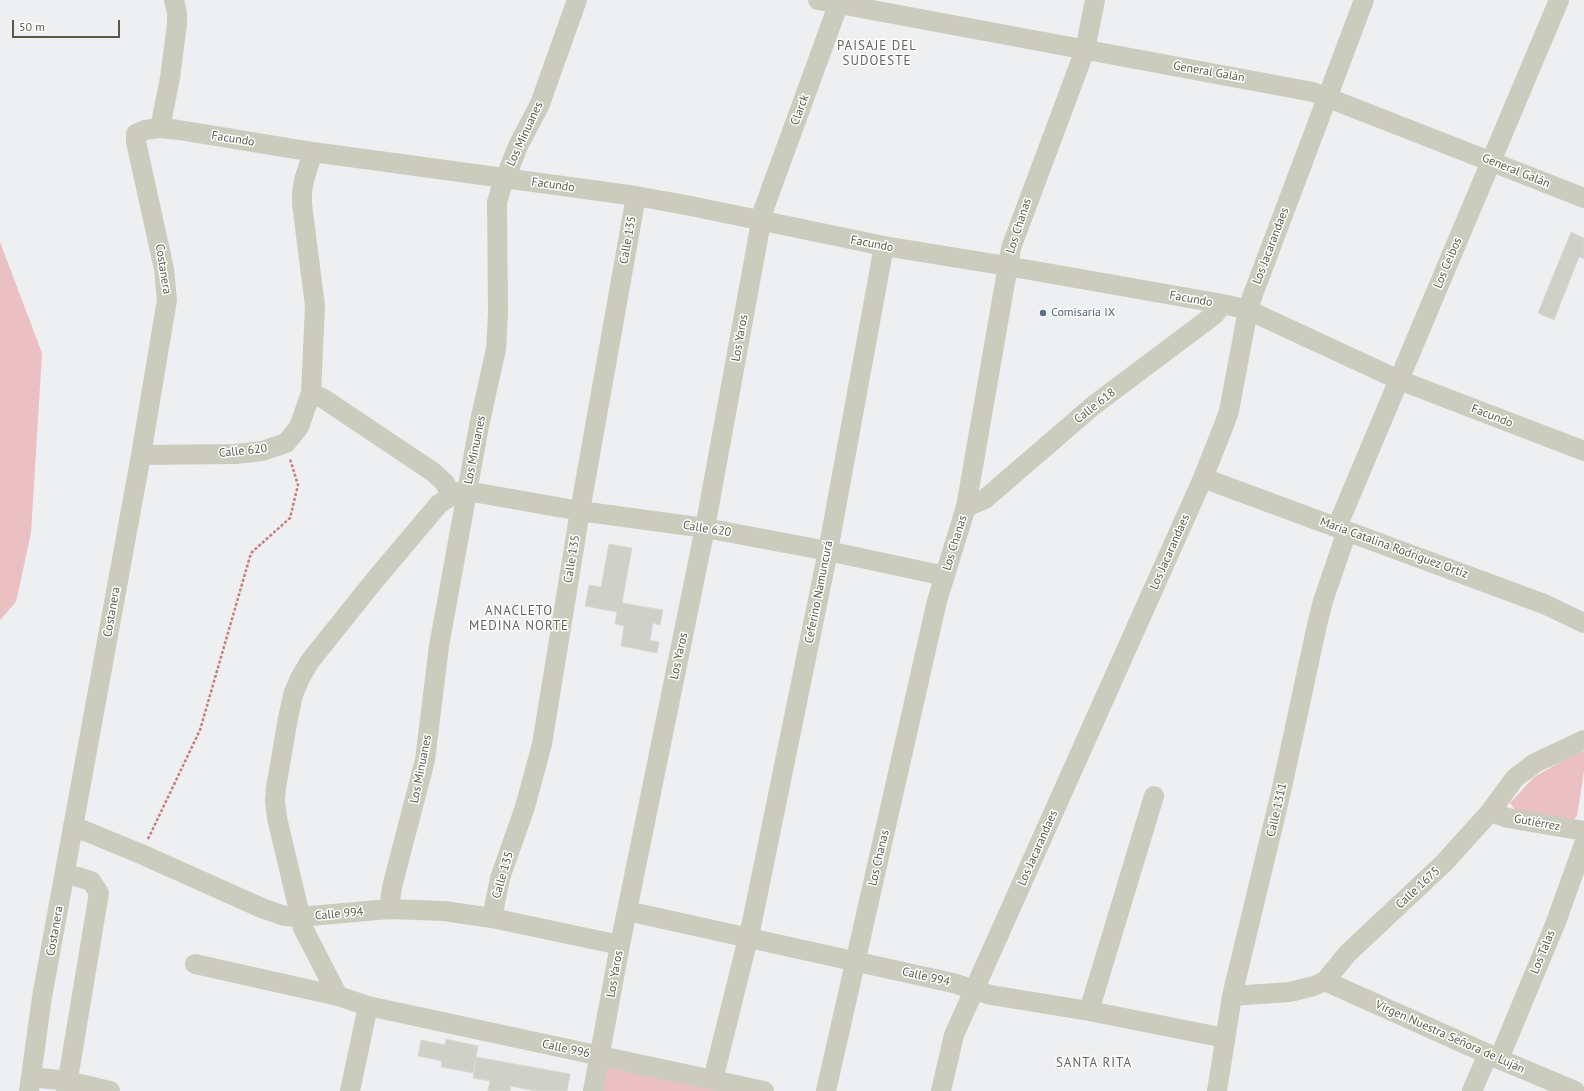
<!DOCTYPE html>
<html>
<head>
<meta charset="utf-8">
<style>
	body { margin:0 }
	#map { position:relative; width:1584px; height:1091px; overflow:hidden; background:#eeeff1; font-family:"PT Sans",sans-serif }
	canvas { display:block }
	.scale { position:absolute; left:12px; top:20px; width:108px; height:18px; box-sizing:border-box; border:2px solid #5a5a48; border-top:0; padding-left:5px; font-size:12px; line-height:14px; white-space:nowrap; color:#5a5a48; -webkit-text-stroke:3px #fff; paint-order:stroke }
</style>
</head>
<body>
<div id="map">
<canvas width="1584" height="1091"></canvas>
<div class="scale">50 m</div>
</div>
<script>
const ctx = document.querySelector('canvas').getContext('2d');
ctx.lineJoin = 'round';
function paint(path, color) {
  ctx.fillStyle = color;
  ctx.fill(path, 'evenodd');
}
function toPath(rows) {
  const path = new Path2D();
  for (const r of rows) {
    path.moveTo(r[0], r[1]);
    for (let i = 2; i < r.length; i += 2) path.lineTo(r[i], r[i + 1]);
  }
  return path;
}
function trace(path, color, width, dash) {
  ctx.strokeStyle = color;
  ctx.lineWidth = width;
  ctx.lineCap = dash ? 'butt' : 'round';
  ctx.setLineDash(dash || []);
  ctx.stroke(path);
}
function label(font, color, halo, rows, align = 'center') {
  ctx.font = font + ' "PT Sans",sans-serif';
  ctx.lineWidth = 3;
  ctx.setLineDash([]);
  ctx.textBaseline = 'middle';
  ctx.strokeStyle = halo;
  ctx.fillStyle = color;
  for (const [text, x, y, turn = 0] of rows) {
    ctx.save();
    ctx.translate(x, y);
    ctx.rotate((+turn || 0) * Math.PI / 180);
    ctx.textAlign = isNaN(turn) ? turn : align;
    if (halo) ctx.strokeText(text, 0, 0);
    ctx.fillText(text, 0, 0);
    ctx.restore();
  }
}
paint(toPath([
	[0,242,42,353,31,533,16,602,0,620],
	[1580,751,1584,752,1584,771,1577,816,1571,822,1516,811,1510,803,1534,777],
	[599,1056,764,1091,593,1091]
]), '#ebc0c3');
const building = toPath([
	[1571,232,1584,238,1584,259,1579,257,1554,320,1538,313,1571,232],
	[609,544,632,548,622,603,663,610,660,625,653,623,650,640,659,642,657,653,621,646,624,626,615,624,617,612,585,606,589,585,601,587,609,544],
	[446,1039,478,1046,473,1073,441,1067,442,1061,418,1056,421,1040,445,1045,446,1039],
	[476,1057,570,1074,567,1091,536,1091,511,1086,510,1091,488,1091,490,1081,473,1078,476,1057]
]);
paint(building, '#cfd0c8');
trace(building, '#d8d9d3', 1);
trace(toPath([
	[148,839,200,730,251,553,290,518,298,485,290,459]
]), '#c67f7b', 2.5, [3, 2]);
trace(toPath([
	[818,0,1313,92,1584,198],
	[160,128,170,78,177,24,177,13,174,0],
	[313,152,304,180,302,193,302,204,315,306,311,393,324,399,433,472,445,483,451,496],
	[141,455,236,454,262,451,286,443,299,427,311,393],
	[1203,478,1544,604,1584,623],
	[966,507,985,499,1094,405,1214,315,1223,304],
	[1337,527,1559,0],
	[1490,812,1508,818,1584,831],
	[73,826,141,854,264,909,285,916,299,917,389,909,444,911,492,918,620,945],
	[65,873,91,881,99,893,66,1091],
	[389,909,392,887,425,760,439,646,479,426,496,349,498,313,497,202,501,189,518,146,540,104,577,0],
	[627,911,953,983,991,995,1089,1011,1225,1038],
	[492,918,500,878,525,807,542,744,580,511,636,196],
	[195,964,338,996,368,1006,764,1091],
	[1325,981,1499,1059,1575,1091],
	[338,996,303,928,277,818,275,801,276,788,288,718,293,695,300,678,310,661,374,581,439,504,451,496,459,492,467,491,580,511,705,528,828,551,945,576],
	[1232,996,1290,992,1314,986,1325,981,1348,953,1444,863,1490,812,1515,778,1535,763,1584,740],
	[1089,1011,1154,796],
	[1499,1059,1556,922,1584,844],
	[31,1077,68,1081,110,1091],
	[713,1080,752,922,828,551,884,246],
	[29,1091,42,997,141,455,167,300,164,269,136,142,136,134,145,130,160,128,179,130,313,152,636,196,691,206,884,246,1007,266,1223,304,1248,310,1399,380,1584,451],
	[350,1091,368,1006],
	[593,1091,620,945,705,528,763,211,840,0],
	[826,1091,937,601,966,507,1011,248,1085,50,1095,0],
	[941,1091,954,1035,1203,478,1224,425,1229,411,1248,310,1252,297,1364,0],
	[1217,1091,1232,996,1281,792,1317,625,1323,601,1347,531],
	[1472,1091,1488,1054]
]), '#ccccbe', 20);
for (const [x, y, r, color] of [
	[1043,313,4,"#5c6f8a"]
]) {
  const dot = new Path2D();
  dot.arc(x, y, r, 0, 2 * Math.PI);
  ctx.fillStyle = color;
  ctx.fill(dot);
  trace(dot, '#fff', 1.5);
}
label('12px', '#5a5a48', '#fff', [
	["General Galán",1209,72,10],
	["Clarck",800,110,-70],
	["Los Minuanes",525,134,-65],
	["Facundo",233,139,9],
	["General Galán",1516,171,22],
	["Facundo",553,185,8],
	["Los Chanas",1019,226,-72],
	["Calle 135",628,240,-80],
	["Facundo",872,244,11],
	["Los Jacarandaes",1271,246,-69],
	["Los Ceibos",1448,263,-67],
	["Costanera",163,269,81],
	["Facundo",1191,299,10],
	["Los Yaros",740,338,-80],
	["Calle 618",1095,406,-38],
	["Facundo",1492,416,21],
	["Los Minuanes",475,450,-79],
	["Calle 620",243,451,-6],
	["Calle 620",707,529,9],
	["Los Chanas",955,543,-73],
	["Maria Catalina Rodriguez Ortiz",1394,548,20],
	["Los Jacarandaes",1170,552,-66],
	["Calle 135",572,559,-81],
	["Ceferino Namuncurá",819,592,-79],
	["Costanera",112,612,-80],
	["Los Yaros",679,656,-78],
	["Los Minuanes",421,769,-79],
	["Calle 1311",1277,810,-77],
	["Gutiérrez",1537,823,10],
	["Los Jacarandaes",1038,848,-66],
	["Los Chanas",879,858,-77],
	["Calle 135",503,875,-74],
	["Calle 1675",1418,888,-43],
	["Calle 994",339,914,-5],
	["Costanera",55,931,-80],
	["Los Talas",1543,952,-68],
	["Los Yaros",615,974,-80],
	["Calle 994",926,977,13],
	["Virgen Nuestra Señora de Luján",1450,1037,24],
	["Calle 996",566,1049,12]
]);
label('12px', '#4e5e75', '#fff', [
	["Comisaría IX",1051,313]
], 'left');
ctx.letterSpacing = '1px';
label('13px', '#62625b', '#fff', [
	["PAISAJE DEL",877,46],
	["SUDOESTE",877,61],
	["ANACLETO",519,611],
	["MEDINA NORTE",519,626],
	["SANTA RITA",1094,1063]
]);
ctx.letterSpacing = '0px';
</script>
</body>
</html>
